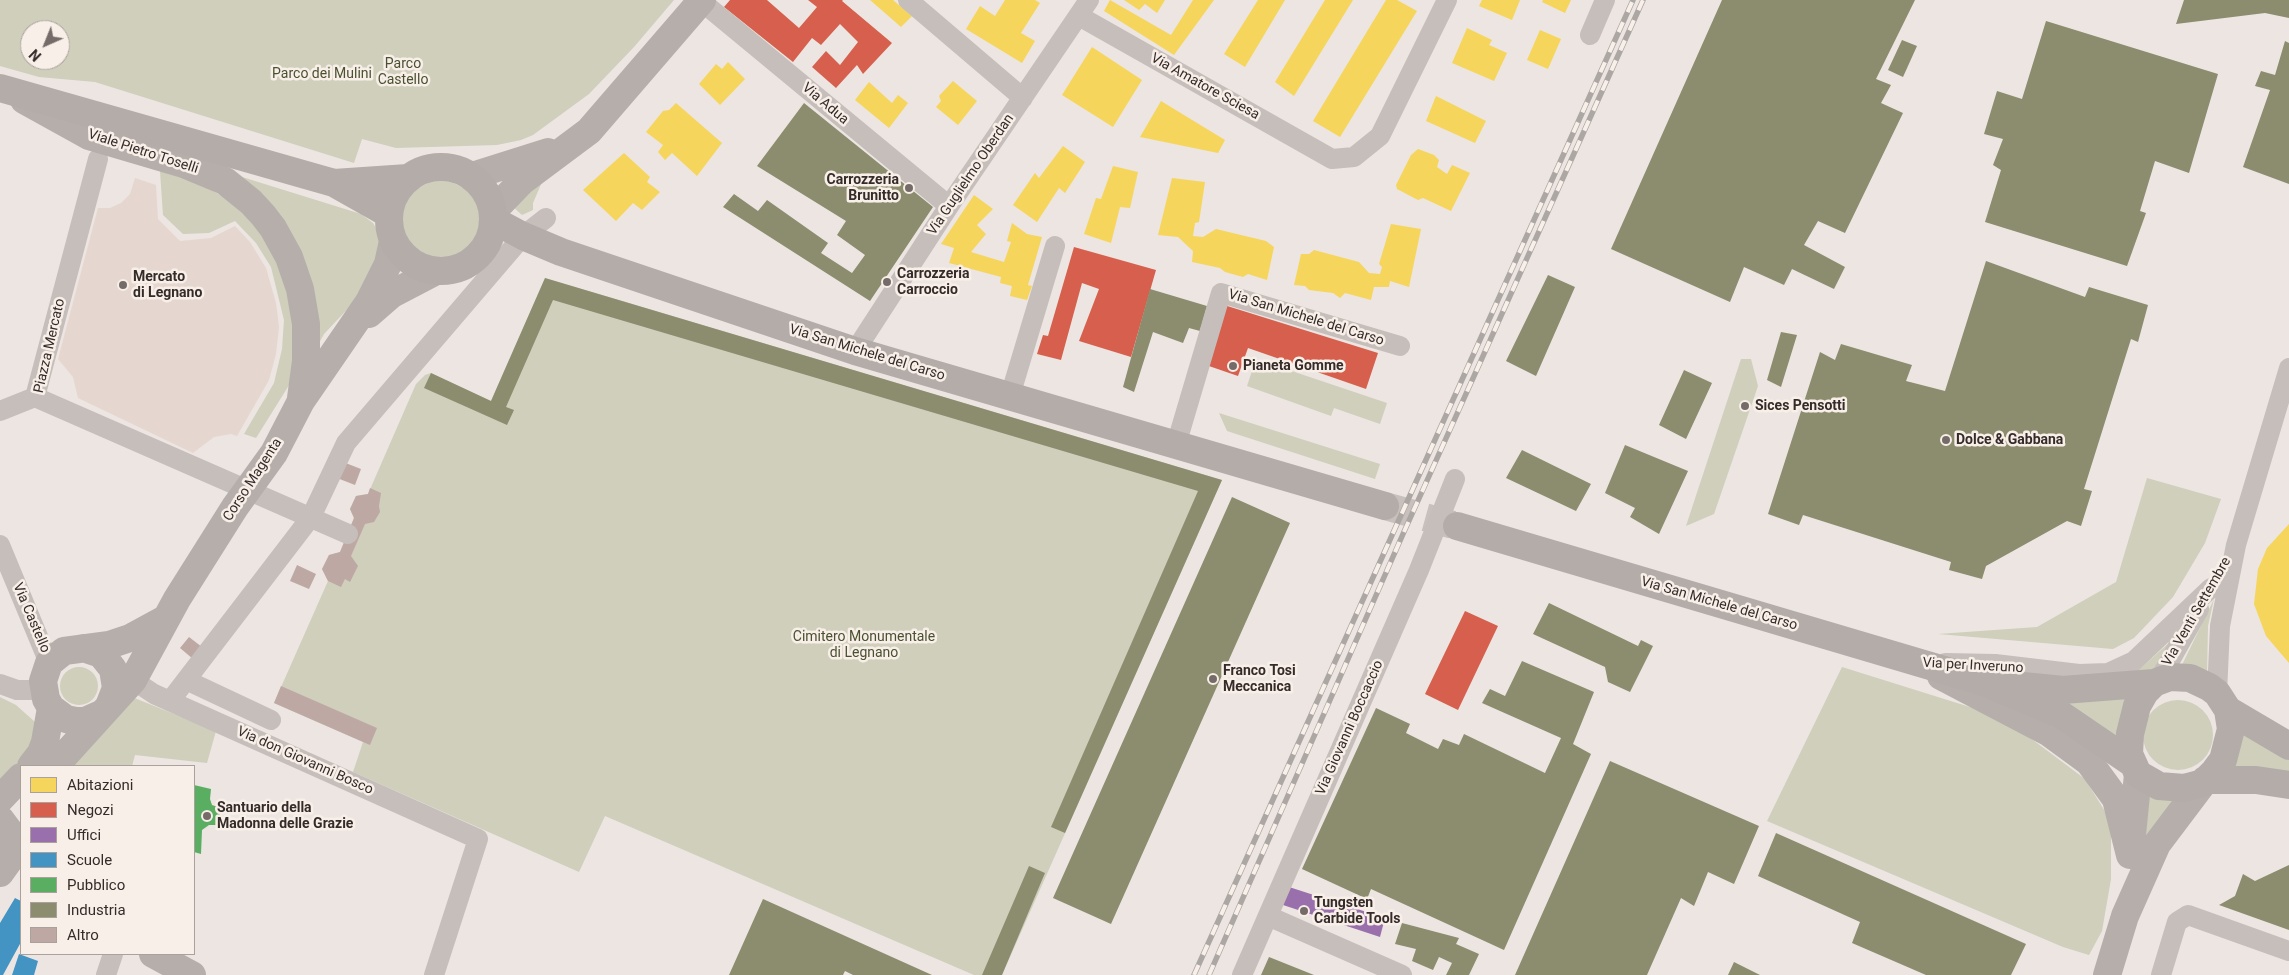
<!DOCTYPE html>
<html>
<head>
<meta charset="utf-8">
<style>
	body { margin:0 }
	#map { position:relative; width:2289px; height:975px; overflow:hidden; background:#ece5e1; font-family:Roboto,sans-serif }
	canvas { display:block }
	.legend { position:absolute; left:20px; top:765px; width:175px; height:190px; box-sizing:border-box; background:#f8efe9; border:1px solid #aaa19c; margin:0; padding:6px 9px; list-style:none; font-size:15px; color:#352b29 }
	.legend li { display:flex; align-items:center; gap:10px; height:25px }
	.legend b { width:25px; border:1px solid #aaa19c }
	.north { position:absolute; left:20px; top:20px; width:50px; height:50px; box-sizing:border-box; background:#f8efe9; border:1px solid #aaa19c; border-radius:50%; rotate:224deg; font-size:14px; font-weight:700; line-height:20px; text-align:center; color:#352b29 }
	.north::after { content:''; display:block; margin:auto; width:18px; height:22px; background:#756c69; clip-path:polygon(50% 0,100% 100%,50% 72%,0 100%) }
</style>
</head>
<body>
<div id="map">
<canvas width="2289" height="975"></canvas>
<ul class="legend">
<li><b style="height:14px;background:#f6d55c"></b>Abitazioni</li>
<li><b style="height:14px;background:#d6604d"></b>Negozi</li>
<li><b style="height:14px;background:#9970ab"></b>Uffici</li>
<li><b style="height:14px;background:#4393c3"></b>Scuole</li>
<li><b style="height:14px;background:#5aae61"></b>Pubblico</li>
<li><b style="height:14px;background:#8c8c6e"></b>Industria</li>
<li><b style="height:14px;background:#bea8a4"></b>Altro</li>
</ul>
<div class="north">N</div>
</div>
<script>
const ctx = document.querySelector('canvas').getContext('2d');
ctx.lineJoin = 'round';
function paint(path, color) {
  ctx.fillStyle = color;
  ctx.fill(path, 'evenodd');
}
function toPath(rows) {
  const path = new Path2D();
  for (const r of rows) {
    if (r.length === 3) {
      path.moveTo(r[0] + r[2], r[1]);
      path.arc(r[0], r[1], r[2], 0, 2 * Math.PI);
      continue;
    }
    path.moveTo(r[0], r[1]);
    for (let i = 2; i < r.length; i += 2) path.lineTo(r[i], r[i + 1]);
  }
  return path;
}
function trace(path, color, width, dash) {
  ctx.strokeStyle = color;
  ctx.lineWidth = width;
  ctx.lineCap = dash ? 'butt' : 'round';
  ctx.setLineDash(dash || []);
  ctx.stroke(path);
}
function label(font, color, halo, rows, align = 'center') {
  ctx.font = font + ' Roboto,sans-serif';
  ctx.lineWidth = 5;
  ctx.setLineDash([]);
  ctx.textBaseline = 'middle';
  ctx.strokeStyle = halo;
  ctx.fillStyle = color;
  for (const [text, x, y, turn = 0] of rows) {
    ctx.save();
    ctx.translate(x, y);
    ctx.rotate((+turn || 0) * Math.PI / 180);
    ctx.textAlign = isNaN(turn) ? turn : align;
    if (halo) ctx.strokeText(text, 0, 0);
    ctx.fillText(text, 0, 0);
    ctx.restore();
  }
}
paint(toPath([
	[0,0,674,0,634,47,589,94,533,135,521,140,497,145,396,148,362,139,354,163,95,82,39,77,0,66],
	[30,30,60,30,60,60,30,60],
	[160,171,192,179,222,196,245,214,265,238,282,263,298,319,291,382,256,438,244,434,274,383,282,349,284,320,271,267,256,243,235,221,209,233,183,234,163,215],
	[226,172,361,214,373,223,380,235,380,257,355,301,324,334,313,354,313,311],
	[545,175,533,203,533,210,522,215,511,205],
	[441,220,39],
	[545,278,1222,480,1002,975,974,975,605,816,579,872,353,772,363,742,274,703,328,581,322,569,329,555,340,552,354,518,350,509,356,496,368,494,416,384,425,375,431,373,491,401],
	[1256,359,1387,403,1380,424,1334,408,1331,416,1247,386],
	[1741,359,1751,359,1758,386,1714,514,1686,526],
	[1219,413,1380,464,1375,479,1227,431],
	[2147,478,2221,499,2205,543,2173,597,2134,638,2113,649,1938,634,2037,627,2116,582],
	[2214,599,2208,626,2207,675,2181,667],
	[2171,641,2155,669,2128,673,2142,667],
	[1842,667,1973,708,2029,737,2085,779,2111,821,2111,879,2102,931,2089,955,2063,947,1767,821],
	[79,686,19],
	[0,697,16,705,35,722,36,737,10,779,0,787],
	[132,697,216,731,207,763,135,755,132,766,73,766],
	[2130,697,2118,743,2064,706,2065,700],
	[2178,735,35],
	[2241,731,2289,756,2289,774,2227,771],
	[2143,790,2178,799,2138,868]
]), '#cfcfbc');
paint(toPath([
	[135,178,156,185,158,219,180,241,211,238,235,226,250,242,266,268,276,303,279,327,276,354,269,380,237,436,231,434,214,437,193,453,78,398,73,377,58,359,98,208,110,208,121,203,130,194]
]), '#e5d7cf');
paint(toPath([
	[870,0,893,0,912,16,901,27],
	[1005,0,1035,0,1040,3,1021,33,1035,41,1022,63,966,29,980,6,995,16],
	[1110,0,1171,35,1193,0,1214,0,1174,55,1104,11],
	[1124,0,1165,0,1157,13,1145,4,1139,10],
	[1258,0,1285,0,1245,67,1224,54],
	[1325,0,1353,0,1294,96,1275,82],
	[1386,0,1397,0,1417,11,1340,137,1313,121],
	[1482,0,1520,0,1512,20,1479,6],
	[1543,0,1571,0,1565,13,1542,2],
	[1467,28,1492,40,1489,45,1507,53,1494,81,1452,63],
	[1540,30,1561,39,1548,69,1527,60],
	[1092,47,1142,80,1113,127,1062,95],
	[728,62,745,79,720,105,699,84,716,64,722,69],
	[953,81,977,101,958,125,936,107,941,101,939,96],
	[869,82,892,103,898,95,908,103,889,128,855,100],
	[1436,96,1486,121,1475,143,1426,121],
	[1161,101,1225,140,1218,153,1140,137],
	[676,103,722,143,697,176,672,153,665,160,658,152,663,145,646,132,663,111,669,110],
	[1063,146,1085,162,1065,193,1059,188,1037,222,1013,205,1035,173,1039,178],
	[1418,149,1434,155,1439,160,1437,167,1447,174,1452,165,1470,173,1451,211,1423,198,1418,200,1397,189,1396,185,1411,155],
	[624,153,650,177,647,182,660,192,642,210,633,203,616,221,583,190],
	[1113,166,1138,172,1130,208,1120,207,1111,243,1084,234,1096,198,1101,199],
	[1172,178,1205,182,1199,222,1195,223,1193,236,1203,237,1216,229,1266,241,1274,247,1267,280,1248,274,1243,277,1225,272,1220,268,1192,262,1193,251,1178,237,1158,235],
	[974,195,993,209,977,225,986,234,971,252,1004,262,1011,242,1007,241,1012,223,1027,234,1042,237,1028,285,1032,286,1027,300,1010,296,1012,286,1000,283,1001,277,949,263,954,248,941,244],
	[1391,224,1421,229,1409,287,1390,281,1389,287,1374,287,1371,300,1345,293,1340,298,1333,293,1309,290,1305,286,1294,285,1301,254,1309,254,1314,250,1359,262,1369,273,1380,274,1382,267,1379,264],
	[2289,524,2289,663,2266,636,2254,604,2258,569,2267,548]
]), '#f6d55c');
paint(toPath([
	[730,0,767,0,799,28,817,7,808,0,843,0,842,1,892,43,863,74,857,65,836,88,812,67,826,51,840,65,858,42,840,24,821,45,812,38,793,62,724,7],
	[1074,247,1156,270,1131,357,1079,341,1099,289,1082,283,1061,360,1037,354,1043,335,1048,336],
	[1224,305,1378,353,1366,389,1248,348,1238,376,1206,365],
	[1465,611,1498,626,1458,710,1425,694]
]), '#d6604d');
paint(toPath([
	[1289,887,1385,918,1380,937,1283,905]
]), '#9970ab');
paint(toPath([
	[15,898,21,901,21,942,3,975,0,975,0,923],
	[19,954,38,961,34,975,12,975]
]), '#4393c3');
paint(toPath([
	[194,785,211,789,210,799,212,805,221,808,218,825,209,825,202,830,201,854,194,852]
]), '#5aae61');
paint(toPath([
	[1722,0,1915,0,1876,79,1891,85,1881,103,1903,113,1845,233,1818,221,1804,245,1845,267,1834,289,1792,269,1784,285,1744,267,1730,302,1611,249],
	[2184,0,2289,0,2289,18,2265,13,2176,24],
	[2046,21,2218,74,2189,173,2155,161,2140,211,2146,213,2127,266,1985,222,2001,170,1993,165,2003,139,1984,134,1997,91,2022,99],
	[1902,40,1917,46,1903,77,1888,70],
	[2285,41,2289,43,2289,184,2243,167,2270,90,2255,86,2261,71,2275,75],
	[804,103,933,207,870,301,723,207,734,194,758,211,767,200,828,243,821,253,852,273,865,255,837,235,846,221,757,166],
	[1986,261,2085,297,2089,287,2148,305,2138,342,2131,339,2084,489,2092,491,2081,526,2067,521,1986,566,1982,579,1949,570,1951,562,1803,515,1799,525,1768,514,1820,352,1835,360,1841,344,1912,365,1906,381,1945,391],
	[1548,275,1575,287,1536,376,1506,361],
	[545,278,1222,480,1065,833,1051,827,1198,491,553,300,506,407,514,410,507,425,424,388,431,373,491,401],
	[1150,289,1207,306,1200,331,1189,328,1183,343,1153,332,1134,392,1123,387],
	[1781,332,1797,335,1781,387,1767,380],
	[1684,370,1712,383,1686,439,1659,425],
	[1625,445,1688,471,1659,534,1630,517,1635,508,1605,493],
	[1522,450,1591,484,1576,511,1506,478],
	[1232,497,1290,523,1111,924,1053,898],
	[1549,603,1638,646,1641,640,1653,646,1630,692,1608,682,1605,667,1533,634],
	[1522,661,1594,692,1573,744,1591,754,1504,950,1371,889,1367,899,1302,869,1376,708,1410,724,1406,733,1438,749,1443,739,1459,745,1464,734,1545,773,1561,738,1482,703,1490,689,1505,696],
	[1610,761,1759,826,1734,884,1708,872,1694,906,1681,898,1647,975,1515,975],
	[1776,833,2026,944,2011,975,1926,975,1852,943,1860,922,1758,876],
	[2289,865,2289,930,2219,905,2235,896,2243,874,2255,881],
	[1029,866,1045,873,1002,975,982,975],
	[763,899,932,975,853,975,845,971,843,975,729,975],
	[1402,923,1459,938,1456,944,1479,954,1469,975,1446,975,1452,963,1439,957,1433,970,1412,961,1416,949,1395,944],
	[1269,957,1314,975,1261,975],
	[1734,962,1760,975,1728,975]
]), '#8c8c6e');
paint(toPath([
	[343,462,361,469,355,485,337,478],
	[370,488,381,493,379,506,380,512,374,522,365,524,351,556,358,566,350,582,345,579,341,587,328,581,322,569,329,555,340,552,354,518,350,509,356,496,368,494],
	[297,565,316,574,309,589,290,581],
	[189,637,202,647,193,659,180,648],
	[281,686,377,728,370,745,274,703]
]), '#bea8a4');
trace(toPath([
	[1385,506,1457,526]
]), '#c7c0bc', 28, [28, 14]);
trace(toPath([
	[908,0,1023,98],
	[701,1,949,206],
	[1079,16,1332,159,1354,157,1380,136,1447,0],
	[1590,35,1605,0],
	[855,351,949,206,1089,0],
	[1010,396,1055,246],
	[35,397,348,534],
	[35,397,98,159],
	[0,411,35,397],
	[1176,445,1221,293,1400,346],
	[0,545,49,663],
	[1945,663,1995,664,2079,674,2108,673,2134,661,2211,588],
	[133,680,154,694,478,839,434,975],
	[186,680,271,720],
	[2159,680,2199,609],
	[0,684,17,690,43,690],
	[2217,693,2220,626,2236,545,2289,368],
	[170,701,311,517,346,443,523,236,546,218],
	[1268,916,1402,975],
	[106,975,113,954],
	[1242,975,1419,570,1455,479],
	[2161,975,2177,922,2188,915,2289,951]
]), '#c5beba', 20);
trace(toPath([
	[24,100,89,136,184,164,225,181,251,202,263,215,273,228,289,257,300,289,306,324,306,361,301,398],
	[472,176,548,152],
	[493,211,522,181,589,131,702,0],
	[369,314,392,294,436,271],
	[83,648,101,654,113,669,116,688,109,706],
	[1941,676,2048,732,2089,762,2116,799,2130,855],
	[103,713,85,721,76,721,66,719,51,708,46,699,43,681,49,663,64,651,109,645,130,638,165,619],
	[31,766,41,753,45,742,51,708],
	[55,766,133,680,177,599,235,507,274,453,301,401,369,302,388,264,393,241],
	[0,799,21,777],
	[0,819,9,831,12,849,10,859,0,873],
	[2132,835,2138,774],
	[153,954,192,975],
	[2107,975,2125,916,2157,844,2203,783]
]), '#b6aeab', 28);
trace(toPath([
	[0,88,334,183,389,214],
	[441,219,52],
	[334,183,408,178],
	[493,220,523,236,561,252,855,351,1385,506],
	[1457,526,1981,681,2060,714,2132,763],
	[2170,677,2190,678,2209,687,2217,693,2228,710,2231,729,2223,760,2214,772,2203,783,2184,788,2159,786,2138,774,2129,754,2130,734,2137,706,2145,692,2154,683,2170,677],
	[2013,685,2063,690,2154,683],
	[2228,710,2289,746],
	[2205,780,2256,780,2289,785]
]), '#b3aca9', 28);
const rail = toPath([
	[1194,975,1633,0],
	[1209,975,1403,534,1643,0]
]);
trace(rail, '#ada7a4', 5.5);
trace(rail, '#f8efe9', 4, [11]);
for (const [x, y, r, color] of [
	[909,188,5,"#756c69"],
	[887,282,5,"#756c69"],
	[123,285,5,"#756c69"],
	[1233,366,5,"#756c69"],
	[1745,406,5,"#756c69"],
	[1946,440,5,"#756c69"],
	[1213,679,5,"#756c69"],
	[207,816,5,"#756c69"],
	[1304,911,5,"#756c69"]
]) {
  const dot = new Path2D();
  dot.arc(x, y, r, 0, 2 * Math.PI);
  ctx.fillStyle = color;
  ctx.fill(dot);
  trace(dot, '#f8efe9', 2);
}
label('14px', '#49512f', '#f8efe9', [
	["Parco",403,64],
	["Castello",403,80],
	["Parco dei Mulini",322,74],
	["Cimitero Monumentale",864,637],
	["di Legnano",864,653]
]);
label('14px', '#352b29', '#f8efe9', [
	["Via Amatore Sciesa",1205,87,29],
	["Via Adua",825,104,40],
	["Viale Pietro Toselli",143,152,18],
	["Via Guglielmo Oberdan",971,175,-56],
	["Via San Michele del Carso",1306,318,17],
	["Piazza Mercato",50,346,-77],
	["Via San Michele del Carso",867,353,17],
	["Corso Magenta",253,480,-57],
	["Via San Michele del Carso",1719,604,16],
	["Via Venti Settembre",2197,612,-60],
	["Via Castello",31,618,67],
	["Via per Inveruno",1973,666,3],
	["Via Giovanni Boccaccio",1350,728,-66],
	["Via don Giovanni Bosco",305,761,24]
]);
label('bold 14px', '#352b29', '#f8efe9', [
	["Carrozzeria",899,180,"right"],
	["Brunitto",899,196,"right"],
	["Carrozzeria",897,274],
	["Carroccio",897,290],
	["Mercato",133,277],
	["di Legnano",133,293],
	["Pianeta Gomme",1243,366],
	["Sices Pensotti",1755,406],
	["Dolce & Gabbana",1956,440],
	["Franco Tosi",1223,671],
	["Meccanica",1223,687],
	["Santuario della",217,808],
	["Madonna delle Grazie",217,824],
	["Tungsten",1314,903],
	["Carbide Tools",1314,919]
], 'left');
</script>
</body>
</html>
